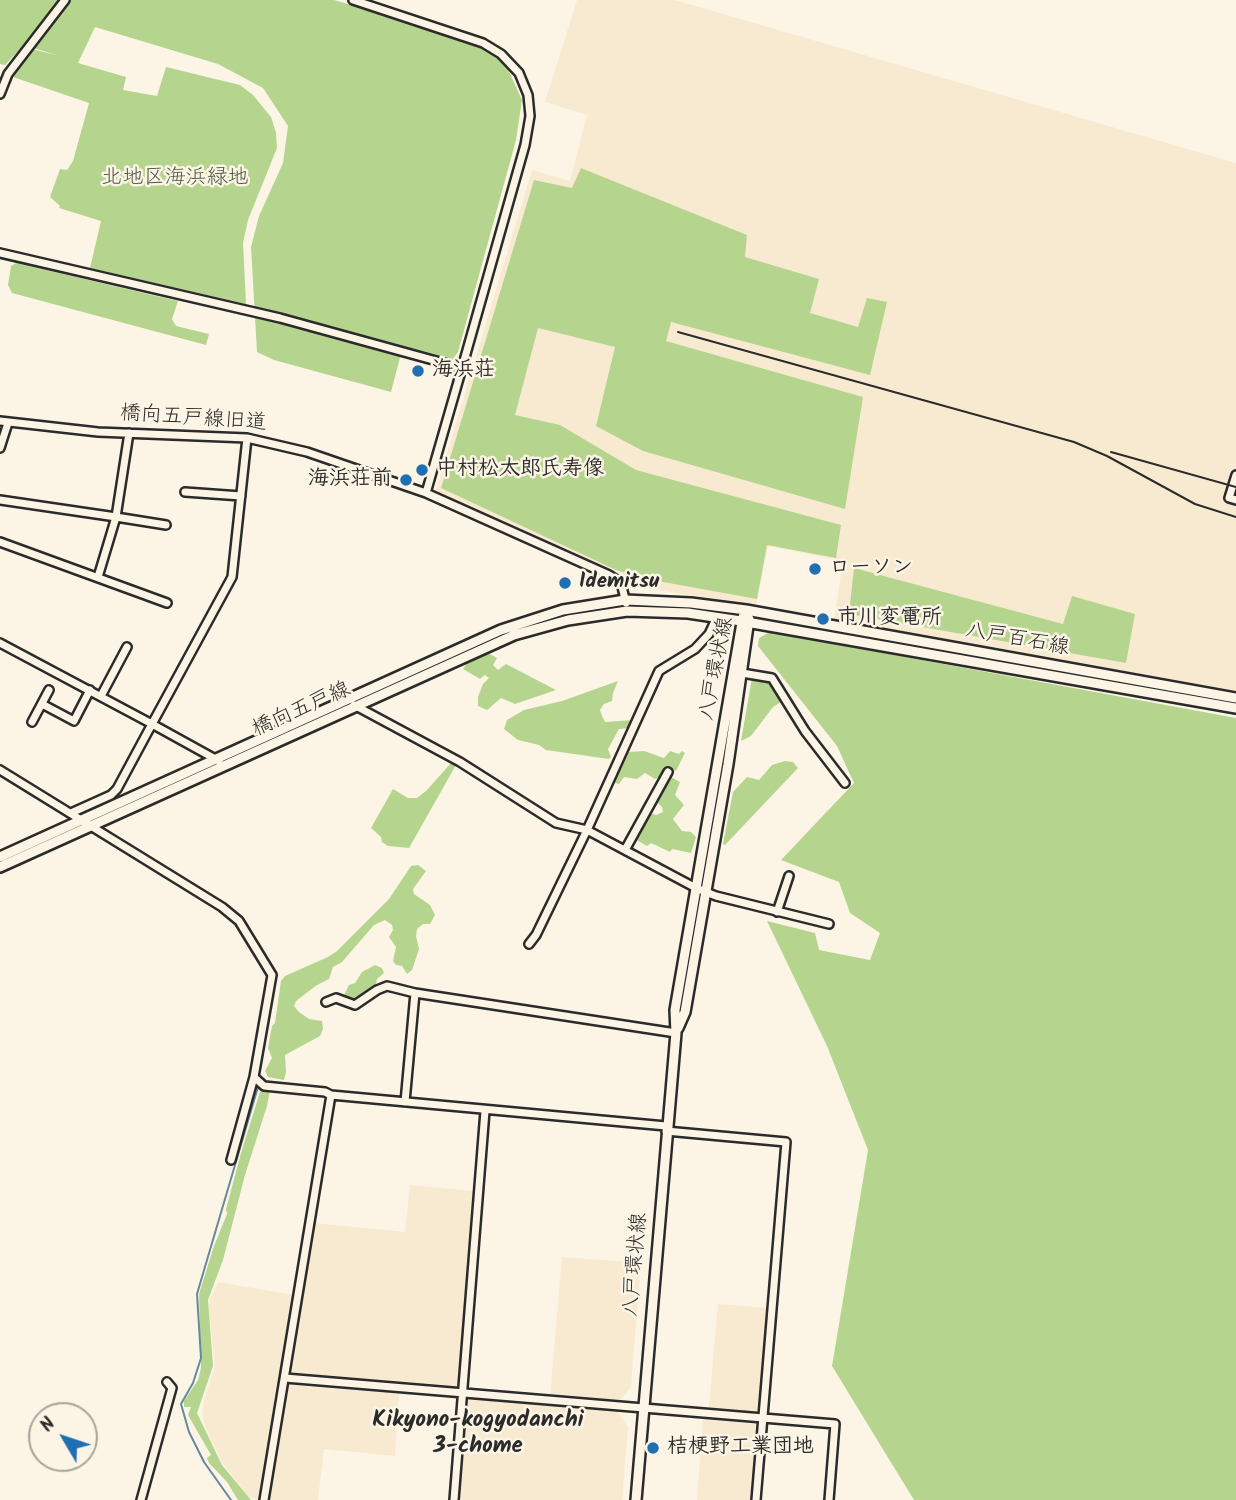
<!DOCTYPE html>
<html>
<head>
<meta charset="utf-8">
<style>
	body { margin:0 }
	#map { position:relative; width:1236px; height:1500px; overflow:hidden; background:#fcf5e5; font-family:Kalam,sans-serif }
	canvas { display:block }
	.north { position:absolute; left:28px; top:1402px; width:70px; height:70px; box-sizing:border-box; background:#fcf5e5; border:2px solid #a8a49b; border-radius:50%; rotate:309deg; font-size:19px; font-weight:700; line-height:28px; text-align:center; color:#2b2b2b }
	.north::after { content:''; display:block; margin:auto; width:24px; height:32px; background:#1f6fb2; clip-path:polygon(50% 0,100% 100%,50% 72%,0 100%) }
</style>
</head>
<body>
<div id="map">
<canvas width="1236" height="1500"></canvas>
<div class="north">N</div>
</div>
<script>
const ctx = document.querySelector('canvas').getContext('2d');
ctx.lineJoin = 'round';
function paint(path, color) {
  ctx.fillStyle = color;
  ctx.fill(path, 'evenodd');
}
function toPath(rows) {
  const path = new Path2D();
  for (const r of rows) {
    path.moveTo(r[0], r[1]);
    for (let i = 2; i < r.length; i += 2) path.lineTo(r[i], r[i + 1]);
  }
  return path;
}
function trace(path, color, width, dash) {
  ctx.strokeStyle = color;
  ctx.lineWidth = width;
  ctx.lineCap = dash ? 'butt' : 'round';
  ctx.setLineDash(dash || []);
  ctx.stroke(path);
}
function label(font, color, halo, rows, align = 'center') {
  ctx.font = font + ' Kalam,"Klee One",sans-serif';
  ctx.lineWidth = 5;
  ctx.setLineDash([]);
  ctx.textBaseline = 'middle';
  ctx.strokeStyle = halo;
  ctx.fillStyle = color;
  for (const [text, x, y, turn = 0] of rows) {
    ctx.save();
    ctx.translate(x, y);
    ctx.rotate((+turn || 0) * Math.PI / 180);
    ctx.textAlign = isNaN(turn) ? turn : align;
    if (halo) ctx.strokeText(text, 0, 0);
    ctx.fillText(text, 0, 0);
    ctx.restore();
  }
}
paint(toPath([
	[577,0,675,0,1236,163,1236,691,834,620,843,561,768,546,756,606,657,590,624,579,435,493,532,170,570,181,587,115,545,102],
	[410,1185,473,1191,458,1385,452,1389,294,1376,290,1372,314,1223,405,1232],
	[562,1257,641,1263,631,1387,618,1403,550,1397],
	[218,1282,294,1295,259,1500,249,1497,223,1464,205,1426,202,1414,204,1400,215,1366,209,1311,209,1301],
	[718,1304,769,1308,752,1500,697,1500,703,1418,708,1417],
	[290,1385,399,1393,395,1456,324,1449,318,1500,268,1500,287,1387],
	[471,1398,616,1410,628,1427,622,1500,458,1500,466,1402]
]), '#f8ead1');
paint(toPath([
	[0,0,334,0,483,43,507,67,522,100,516,140,458,352,453,359,403,346,391,392,274,360,257,352,251,247,259,216,283,163,288,126,263,88,218,64,95,27,78,63,126,77,123,90,157,96,166,67,240,85,253,95,271,117,276,133,277,148,248,220,243,243,246,304,90,268,101,221,59,208,60,206,50,197,60,169,67,170,73,161,89,103,10,76,32,49,59,56,24,45,5,65,0,64],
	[581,168,747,235,745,257,819,279,810,313,858,327,867,298,887,302,870,375,671,322,666,341,863,397,845,509,643,451,596,426,615,347,538,328,515,415,560,425,636,470,841,525,836,558,767,545,757,599,652,580,616,570,441,488,534,180,572,188],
	[16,263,178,301,172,319,176,326,209,334,206,345,12,293,8,285,11,266],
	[854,568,1063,624,1072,596,1135,614,1126,663,849,614],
	[770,632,1236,718,1236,1500,914,1500,832,1366,868,1150,827,1046,767,921,815,933,819,950,870,960,880,933,850,913,839,882,781,860,854,783,837,746,758,646,759,638],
	[488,653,497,658,493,665,498,670,506,664,556,690,515,704,501,698,487,710,478,706,478,697,483,684,489,678,485,675,480,679,463,669,467,663],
	[752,678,771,680,781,702,773,707,751,736,741,741],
	[618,681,613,693,612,701,604,704,600,710,602,716,605,722,633,720,630,728,619,729,608,749,611,757,609,759,546,750,539,745,518,740,504,729,507,720,524,710,562,701],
	[644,751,664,758,670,751,679,754,682,751,685,753,676,771,667,768,663,776,655,779,645,773,637,779,624,777,619,784,615,783,629,752],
	[785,761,793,762,798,768,725,845,723,844,733,792,747,777,759,780,772,765],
	[452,762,456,765,409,848,388,846,382,842,381,837,371,828,393,789,408,798,417,798,426,791],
	[671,777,680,782,675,795,684,805,673,819,682,831,691,832,696,837,691,853,672,849,670,852,651,843,647,846,635,839,650,813,656,815,663,812,662,807,657,802],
	[418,865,426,871,413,889,414,894,430,905,435,915,430,924,423,924,417,929,416,936,419,949,412,970,407,974,402,966,396,965,393,961,396,947,389,937,393,930,392,925,385,920,374,925,342,962,333,967,329,979,317,985,296,1001,294,1006,299,1012,309,1019,322,1021,323,1029,320,1036,285,1055,286,1072,284,1080,268,1077,265,1071,272,1058,268,1048,272,1026,275,1023,281,981,285,976,328,957,337,951,389,899,411,866],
	[375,965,382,968,384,973,377,979,375,988,358,1001,346,999,344,995,349,985,355,983,362,972],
	[263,1089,270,1090,267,1106,245,1175,223,1260,208,1300,213,1366,197,1413,222,1465,251,1500,238,1500,227,1482,209,1463,207,1458,211,1455,188,1415,191,1407,184,1407,184,1401,198,1380,201,1368,199,1294,214,1246,227,1214,226,1209,241,1153,260,1092]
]), '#b5d58e');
trace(toPath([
	[231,1500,204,1462,189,1432,181,1404,193,1383,201,1358,197,1294,258,1087]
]), '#66899f', 2);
const minor = toPath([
	[0,94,8,74,65,0],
	[0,253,280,318,462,368,525,145,530,116,528,95,519,73,501,54,483,43,353,0],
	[0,421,98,432,247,438,307,452,426,493,609,575,621,583,626,603],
	[129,433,116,517,166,525],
	[0,448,8,423],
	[1236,475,1229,498,1236,500],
	[185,492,241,496],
	[426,493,462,368],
	[0,500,116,517,98,577],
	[0,542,167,603],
	[0,643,152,724,232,577,247,438],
	[742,673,772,678,805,731,845,783],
	[101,696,127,647],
	[42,704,74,721,90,690],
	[354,705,460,762,556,823,587,830,696,888,716,896,829,924],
	[32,722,49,690],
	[0,770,222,907,239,921,272,975,254,1077,264,1086,325,1092,331,1095],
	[71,813,111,795,117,789,152,724,219,761],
	[625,850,668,772],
	[777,912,789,876],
	[529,944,536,935,587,830,659,671,695,649,709,634,717,617],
	[326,1002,336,998,355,1005,377,990,387,986,415,993],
	[405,1102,415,993,676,1033],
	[666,1131,786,1142,756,1500],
	[231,1160,254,1077],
	[285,1378,835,1424,829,1500],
	[141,1500,172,1388,167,1382],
	[264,1500,331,1095,666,1126],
	[454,1500,485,1111]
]);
const major = toPath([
	[0,857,501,630,563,610,625,600,691,603,746,610,1236,698],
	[0,867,514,635,568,620,627,611,688,613,741,621,1236,708],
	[678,1028,685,1012,728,764,749,619],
	[636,1500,676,1033,675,1010,743,617]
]);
trace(minor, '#2b2b2b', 12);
trace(major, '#2b2b2b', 14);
trace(minor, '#fcf5e5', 7);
trace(major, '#fcf5e5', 9);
trace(toPath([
	[678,332,1074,442,1107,456,1195,504,1236,517],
	[1111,452,1236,487]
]), '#2b2b2b', 2);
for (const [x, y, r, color] of [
	[418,371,7,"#1f6fb2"],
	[422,470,7,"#1f6fb2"],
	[406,480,7,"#1f6fb2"],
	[815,569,7,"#1f6fb2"],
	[565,583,7,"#1f6fb2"],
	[823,619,7,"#1f6fb2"],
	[653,1448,7,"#1f6fb2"]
]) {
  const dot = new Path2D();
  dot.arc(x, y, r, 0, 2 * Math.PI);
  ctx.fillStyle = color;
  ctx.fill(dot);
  trace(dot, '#fcf5e5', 2.5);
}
label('21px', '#4e5644', '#fcf5e5', [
	["北地区海浜緑地",175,179]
]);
label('bold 21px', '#2b2b2b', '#fcf5e5', [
	["海浜荘",432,371],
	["中村松太郎氏寿像",436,470],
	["海浜荘前",392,480,"right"],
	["ローソン",829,569],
	["Idemitsu",579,583],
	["市川変電所",837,619],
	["桔梗野工業団地",667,1448]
], 'left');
label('21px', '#2b2b2b', '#fcf5e5', [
	["橋向五戸線旧道",193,420,4],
	["八戸百石線",1017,641,10],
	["八戸環状線",718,669,-79],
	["橋向五戸線",302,711,-24],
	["八戸環状線",637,1265,-85]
]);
label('bold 23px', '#2b2b2b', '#fcf5e5', [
	["Kikyono-kogyodanchi",478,1422],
	["3-chome",478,1448]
]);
</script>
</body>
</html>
